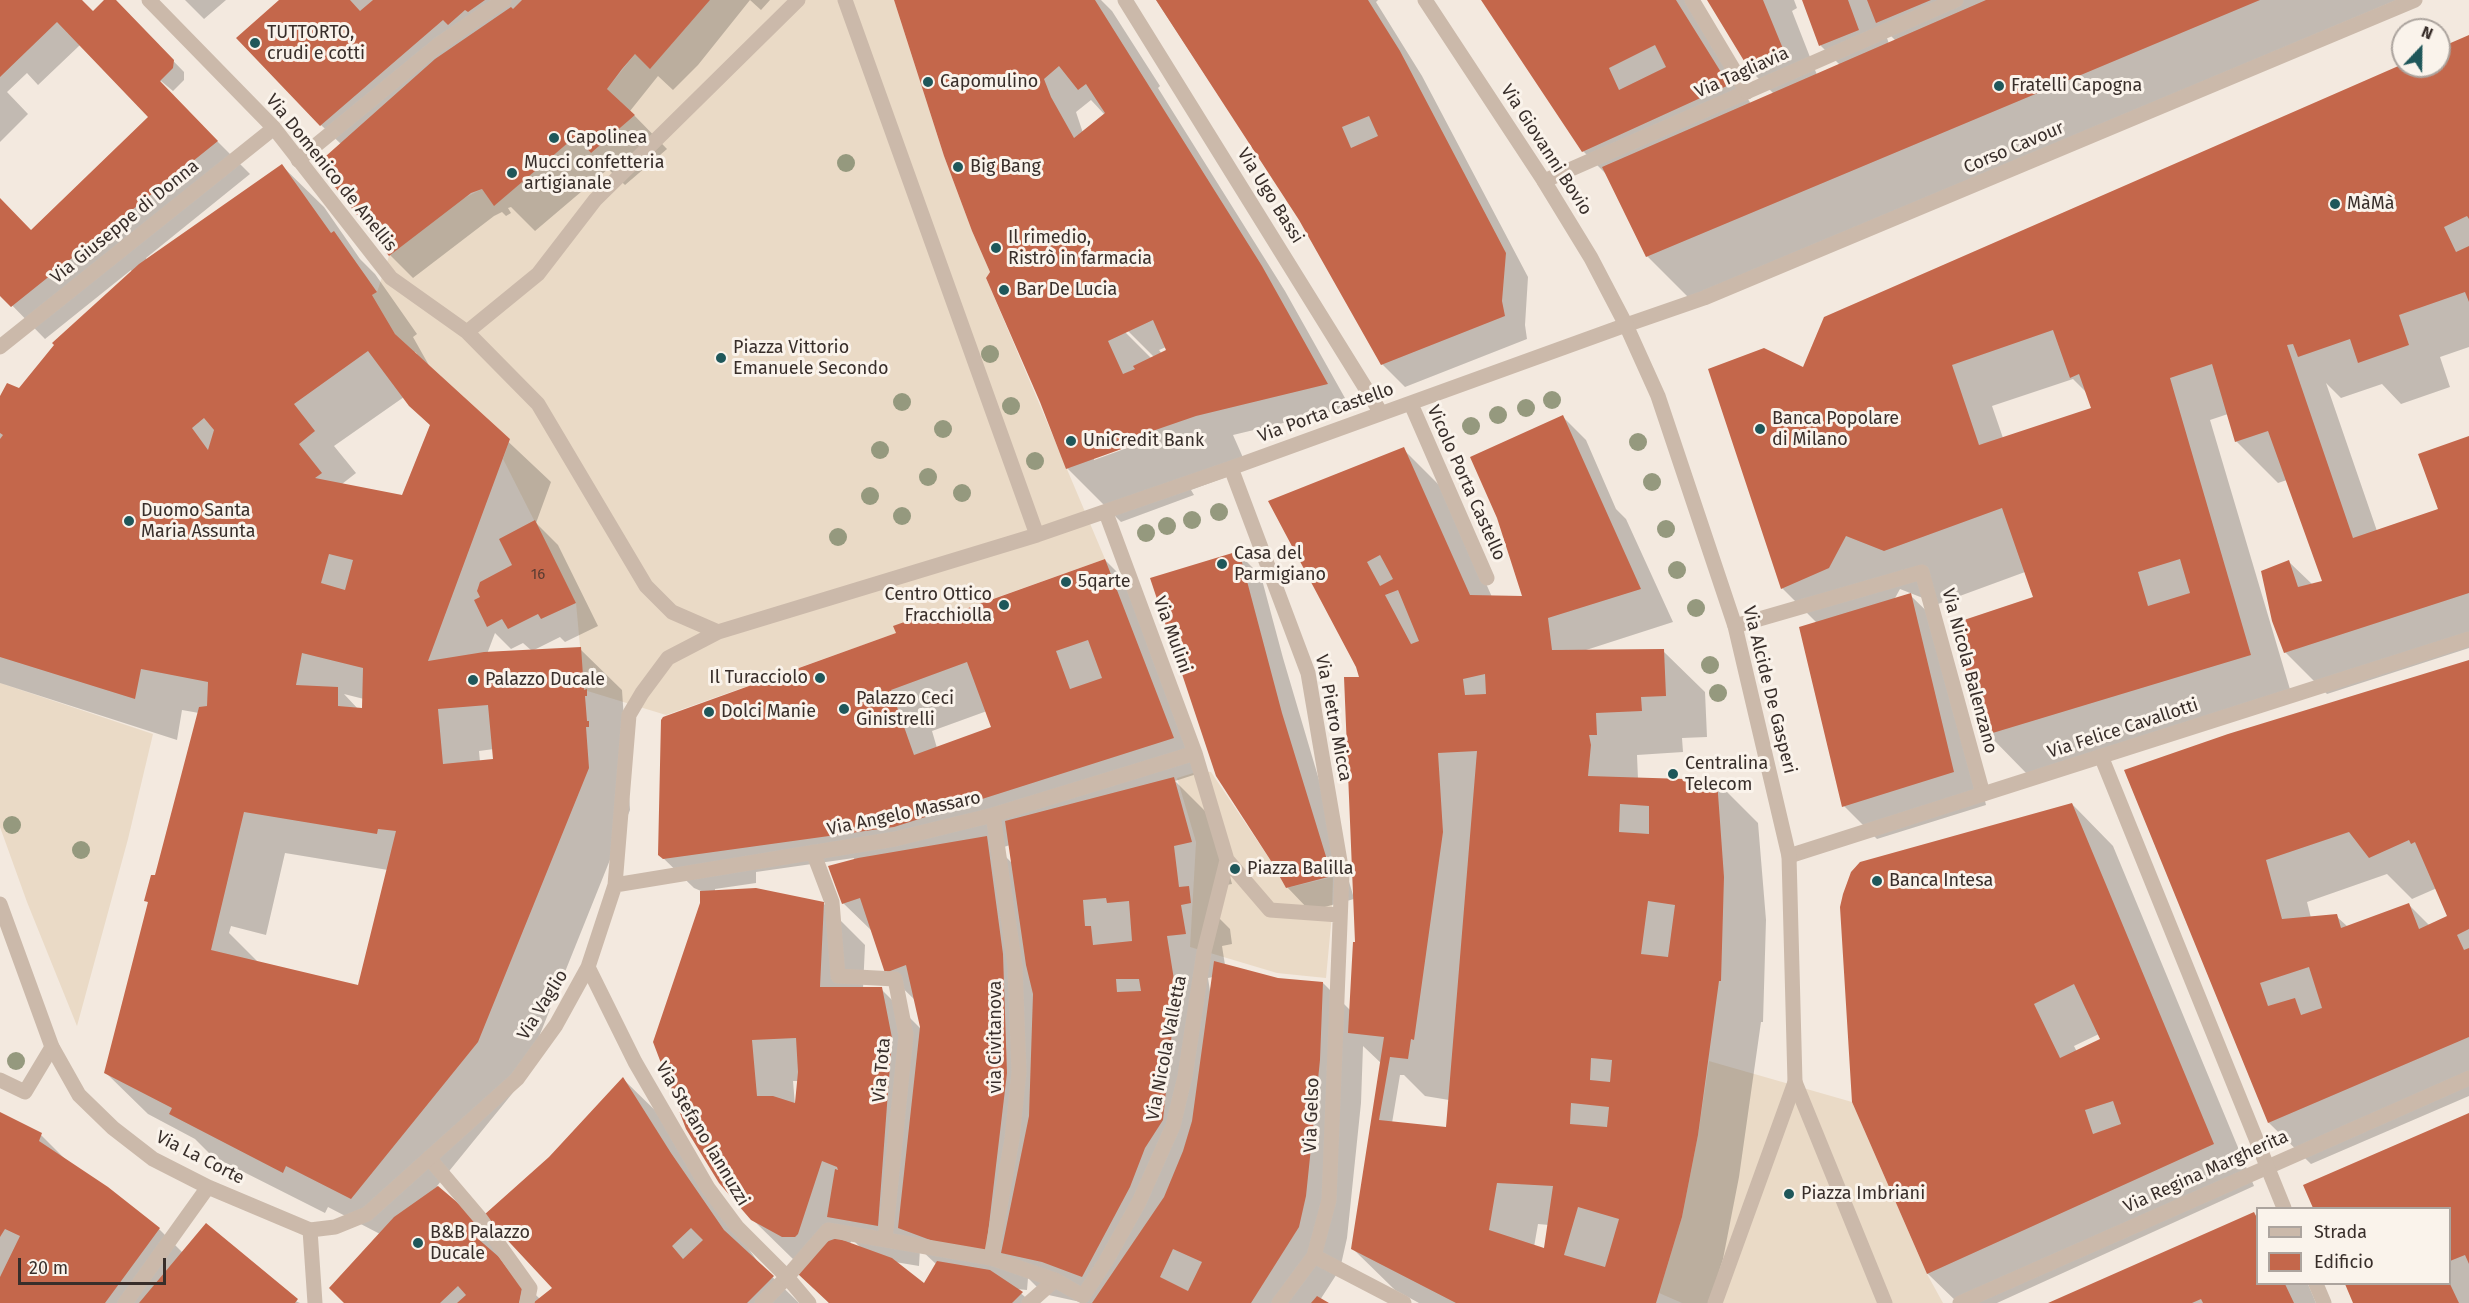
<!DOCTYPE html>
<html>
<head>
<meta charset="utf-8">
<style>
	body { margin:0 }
	#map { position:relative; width:2469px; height:1303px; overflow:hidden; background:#f3e9df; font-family:"Fira Sans",sans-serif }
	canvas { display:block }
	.legend { position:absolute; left:2256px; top:1207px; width:195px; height:78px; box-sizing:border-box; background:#faf3eb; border:2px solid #aca49e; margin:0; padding:8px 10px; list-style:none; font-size:18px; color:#382e2a }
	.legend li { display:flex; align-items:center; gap:12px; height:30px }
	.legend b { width:30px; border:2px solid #aca49e }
	.north { position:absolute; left:2391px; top:18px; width:60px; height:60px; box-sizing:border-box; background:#faf3eb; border:2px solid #aca49e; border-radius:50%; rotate:22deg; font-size:16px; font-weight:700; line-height:24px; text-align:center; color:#382e2a }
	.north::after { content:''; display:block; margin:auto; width:21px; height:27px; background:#1f575a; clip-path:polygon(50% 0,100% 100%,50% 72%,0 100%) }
	.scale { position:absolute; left:18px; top:1258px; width:148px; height:27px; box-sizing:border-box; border:3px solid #382e2a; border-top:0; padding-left:8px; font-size:18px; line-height:21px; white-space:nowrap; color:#382e2a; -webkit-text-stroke:4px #faf3eb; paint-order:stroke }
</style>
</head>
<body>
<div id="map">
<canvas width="2469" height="1303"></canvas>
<ul class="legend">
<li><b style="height:8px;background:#cbb9aa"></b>Strada</li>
<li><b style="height:16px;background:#c4674b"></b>Edificio</li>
</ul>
<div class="north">N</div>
<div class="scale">20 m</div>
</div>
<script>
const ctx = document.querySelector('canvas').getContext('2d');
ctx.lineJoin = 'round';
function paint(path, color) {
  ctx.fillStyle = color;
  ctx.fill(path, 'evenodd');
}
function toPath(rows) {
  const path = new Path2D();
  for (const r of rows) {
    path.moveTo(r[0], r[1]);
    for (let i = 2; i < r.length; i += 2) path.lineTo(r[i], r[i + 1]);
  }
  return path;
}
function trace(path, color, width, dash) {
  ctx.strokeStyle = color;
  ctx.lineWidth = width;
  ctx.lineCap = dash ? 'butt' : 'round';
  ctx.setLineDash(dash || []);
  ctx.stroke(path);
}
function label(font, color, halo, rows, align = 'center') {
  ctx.font = font + ' "Fira Sans",sans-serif';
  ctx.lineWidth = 6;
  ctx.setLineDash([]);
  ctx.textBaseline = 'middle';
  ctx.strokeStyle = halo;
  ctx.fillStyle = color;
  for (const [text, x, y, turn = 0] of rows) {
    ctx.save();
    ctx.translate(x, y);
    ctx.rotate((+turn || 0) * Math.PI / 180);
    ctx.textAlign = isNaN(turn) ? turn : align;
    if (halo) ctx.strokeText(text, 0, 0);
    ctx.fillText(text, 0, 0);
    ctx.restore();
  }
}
paint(toPath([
	[710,0,894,0,944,156,972,231,990,272,986,278,1105,559,666,715,584,690,576,603,503,459,510,439,395,334,372,295,377,292,389,256,458,201,482,189,494,205,576,136,591,153,622,126,635,115,607,89,635,54,650,68],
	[0,683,153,734,128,839,77,1026,27,902,0,827],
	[1200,771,1211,772,1271,861,1286,888,1333,877,1332,914,1326,978,1277,973,1190,947,1196,842,1177,778],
	[1709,1061,1852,1102,1927,1274,1943,1303,1682,1303,1659,1293,1682,1217,1698,1135]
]), '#eadac6');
paint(toPath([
	[0,0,81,0,93,13,106,0,114,0,184,72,184,80,173,91,161,81,159,83,250,174,146,258,147,260,282,166,324,207,360,259,375,274,417,334,413,337,431,369,551,482,536,523,558,545,598,626,565,642,560,637,532,651,523,643,511,649,495,633,487,654,580,649,622,690,630,810,520,1084,437,1186,477,1221,511,1271,540,1299,554,1288,550,1158,623,1079,665,1120,712,1196,760,1265,799,1303,346,1303,380,1234,328,1207,325,1213,212,1156,195,1139,148,1114,106,1073,149,904,146,900,160,879,199,713,182,710,177,740,0,683,0,399,19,390,132,272,131,270,45,339,0,293,0,199,31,232,150,117,80,45,38,85,27,73,7,92,28,114,0,142],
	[415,352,417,354,393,380,390,378],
	[404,397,431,426,403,496,342,484,356,473,334,446],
	[344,694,364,699,363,709,358,709],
	[494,749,495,761,480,762,479,751],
	[285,853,388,870,359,987,259,963,229,933,231,926,266,935],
	[185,0,226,0,204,19],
	[281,0,770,0,761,10,750,0,698,65,673,90,658,76,630,111,667,149,625,185,608,169,535,231,511,207,508,208,511,213,506,216,502,212,494,216,413,278,390,255,341,144,321,125],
	[896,0,1101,0,1112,11,1160,86,1158,88,1285,291,1350,407,1233,435,1248,469,1191,490,1194,495,1121,522,1067,468,992,272],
	[1091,100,1105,115,1083,133,1076,112],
	[1127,330,1158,361,1156,363,1125,332],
	[1166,347,1171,357,1162,354,1159,350],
	[1148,438,1149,440,1094,460,1094,457],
	[1156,0,1378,0,1376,2,1422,76,1528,277,1525,325,1527,339,1405,387,1382,364,1300,219],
	[1483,0,1687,0,1751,104,1774,94,1753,73,1708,0,1794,0,1797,8,1792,11,1817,75,1840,65,1821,46,1804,0,2397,0,1689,298,1647,256,1608,176,1583,151],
	[1884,29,1896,41,1889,44],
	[2469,37,2469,347,2440,357,2450,387,2401,404,2382,384,2341,398,2326,383,2377,531,2440,510,2469,437,2469,648,2327,694,2285,652,2289,562,2313,585,2324,582,2287,480,2278,483,2236,441,2228,414,2210,420,2292,696,2029,776,1988,734,2035,598,2025,572,1938,604,1900,589,1894,600,1910,595,1944,628,1986,805,1877,839,1844,806,1817,623,1782,588,1803,369,2403,66,2439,66,2439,50],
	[2073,379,2087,393,2093,408,2003,438,1992,406],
	[1563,417,1586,440,1616,509,1626,519,1673,622,1583,651,1663,651,1705,692,1707,737,1682,738,1683,752,1637,755,1638,779,1717,782,1758,823,1766,920,1763,1022,1761,1022,1739,1177,1723,1259,1709,1303,1419,1303,1395,1290,1353,1249,1382,1064,1363,1046,1361,1103,1347,1238,1340,1269,1320,1300,1326,1303,1085,1303,1044,1294,1028,1278,1027,1290,1016,1289,1032,1303,829,1303,795,1261,752,1219,701,891,694,888,660,855,898,634,926,616,932,622,1105,560,1138,593,1206,771,1175,781,1215,821,1232,884,1214,887,1218,917,1230,929,1232,944,1222,946,1225,965,1278,979,1323,983,1351,1011,1356,943,1354,899,1310,911,1287,887,1238,553,1261,576,1283,658,1353,895,1361,679,1357,666,1270,502,1403,449,1445,491,1492,597,1526,601],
	[987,711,993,728,937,748,932,731],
	[1010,845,1013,864,998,849],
	[854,858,843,903,873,932,886,972,916,1001,922,1030,881,989,863,989,865,945,823,903,715,891,715,889,756,883,756,872],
	[1213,977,1210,991,1208,978],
	[1400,1075,1404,1075,1425,1096,1449,1100,1447,1129,1392,1123],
	[793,1081,799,1081,795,1105],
	[1538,1224,1549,1225,1545,1250,1534,1247],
	[852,1239,861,1248,850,1244],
	[920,1249,937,1265,924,1285,895,1262,919,1266],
	[2469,662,2469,1096,2311,1164,2269,1123,2126,771],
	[2387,874,2412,899,2437,888,2449,917,2430,926,2409,905,2348,927,2336,916,2311,918,2307,902],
	[2072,804,2113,846,2254,1186,1997,1303,1958,1303,1928,1274,1853,1102],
	[2099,1034,2102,1040,2077,1052,2074,1046],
	[0,1113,41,1135,71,1165,159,1229,183,1253,300,1303,0,1303],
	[2469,1115,2469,1303,2355,1303,2347,1284,2450,1284,2450,1208,2315,1208,2305,1186],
	[2254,1214,2258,1218,2258,1284,2308,1284,2316,1303,2052,1303]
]), '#0003');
paint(toPath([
	[0,0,82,0,93,11,104,0,116,0,174,60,173,68,160,81,218,141,11,307,0,296,0,198,31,230,148,117,57,22,0,77],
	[279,0,350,0,360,11,373,0,485,0,468,12,465,10,448,25,443,20,320,126,236,38],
	[522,0,710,0,650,69,635,54,622,69,607,89,635,115,591,153,576,136,494,206,482,189,471,193,389,256,317,164,435,59,511,7,513,9],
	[894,0,1095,0,1262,266,1328,384,1196,416,1138,436,1141,442,1066,469,1040,402,986,278,990,272,972,231,944,156],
	[1059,66,1078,90,1086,84,1105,113,1074,138,1051,97,1044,79],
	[1153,320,1166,350,1133,366,1135,369,1123,374,1108,341],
	[1156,0,1368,0,1400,51,1506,253,1502,301,1505,316,1381,365,1299,220],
	[1369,116,1378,136,1351,148,1342,127],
	[1481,0,1676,0,1729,85,1582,152],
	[1655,45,1666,67,1619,90,1609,68],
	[1707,0,1763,0,1788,61,1752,74],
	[1802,0,1848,0,1859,30,1819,46],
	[1867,0,1931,0,1876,23],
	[1986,0,2260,0,1646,257,1602,167],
	[2469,35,2469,219,2467,216,2444,227,2456,252,2469,246,2469,302,2465,292,2399,315,2409,345,2358,363,2350,339,2298,357,2293,344,2287,345,2353,538,2438,509,2418,454,2469,436,2469,593,2284,653,2272,621,2261,571,2289,560,2298,587,2322,581,2268,431,2235,442,2212,364,2170,378,2251,655,1986,735,1952,624,2033,597,2002,508,1884,551,1846,536,1829,568,1781,589,1708,369,1764,348,1803,367,1824,317,2403,64,2403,66,2439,66,2439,48],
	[2053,330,2070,378,2079,374,2091,408,1979,445,1952,365],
	[2180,559,2190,593,2148,606,2138,572],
	[282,164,331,233,334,231,377,292,372,295,395,334,510,439,428,661,484,652,581,647,584,690,587,689,587,696,585,696,587,721,589,721,589,727,586,727,589,768,478,1042,351,1199,286,1166,283,1173,169,1114,172,1108,104,1073,148,902,144,901,151,875,155,875,199,707,207,706,208,682,141,669,135,699,0,657,0,439,3,435,0,433,0,396,7,383,19,388,54,345,52,343,139,264],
	[368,351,409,406,430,425,402,495,315,478,322,473,299,444,315,431,294,404],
	[204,418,214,430,208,450,192,428],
	[329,554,353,560,345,590,321,583],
	[302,653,363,668,362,708,338,706,338,687,296,685],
	[488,705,493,759,443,764,438,709],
	[244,812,377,834,378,829,396,831,358,985,211,950],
	[1563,415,1641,589,1548,618,1552,650,1664,649,1666,696,1641,697,1642,711,1596,713,1597,735,1589,735,1591,745,1588,776,1717,780,1724,877,1721,981,1719,981,1698,1135,1682,1217,1656,1303,1456,1303,1351,1249,1384,1037,1348,1033,1353,942,1355,942,1344,677,1359,677,1356,667,1268,501,1404,447,1470,595,1522,596,1497,518,1470,457],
	[1380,555,1393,579,1380,586,1367,562],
	[1398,590,1419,641,1411,644,1385,595],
	[1485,674,1486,694,1465,695,1463,679],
	[1477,751,1446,1127,1379,1120,1390,1057,1408,1059,1411,1039,1414,1040,1443,832,1438,753],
	[1620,804,1649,806,1649,834,1619,832],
	[1648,901,1675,905,1668,957,1641,954],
	[1591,1058,1612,1060,1610,1082,1590,1080],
	[1571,1103,1609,1107,1607,1127,1570,1124],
	[1497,1183,1553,1186,1544,1248,1489,1230],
	[1578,1207,1619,1219,1605,1267,1564,1255],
	[535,520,576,603,541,619,538,614,508,629,502,619,487,627,474,600,480,597,477,591,480,582,512,565,499,539],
	[1239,551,1282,713,1332,876,1286,888,1271,861,1216,776,1150,578],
	[1105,559,1174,738,894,827,663,859,658,855,661,720,663,717,896,633,893,626,927,614,929,622],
	[1088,640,1102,678,1070,689,1056,651],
	[967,662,991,727,914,755,891,690],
	[1911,593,1954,772,1842,807,1799,627],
	[2469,660,2469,929,2457,935,2464,950,2469,948,2469,1037,2268,1123,2124,770,2228,734],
	[2349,832,2369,858,2409,840,2411,844,2415,842,2447,916,2419,929,2409,903,2341,928,2337,914,2282,919,2266,860],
	[2309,967,2322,1008,2301,1015,2295,998,2268,1006,2260,983],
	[1174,777,1192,842,1174,846,1179,887,1189,886,1191,903,1181,905,1186,934,1167,936,1176,992,1163,1120,1145,1148,1130,1187,1082,1277,1042,1262,1001,1253,1029,1116,1033,994,1026,965,1005,821],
	[1106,898,1107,903,1129,901,1132,941,1093,945,1091,926,1085,926,1083,900],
	[1116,979,1139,979,1141,991,1117,992],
	[2072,803,2214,1144,1927,1274,1852,1102,1840,907,1843,894,1851,872,1860,862],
	[2074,984,2100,1039,2060,1058,2034,1004],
	[2113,1101,2121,1124,2093,1134,2085,1110],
	[987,836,1003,954,1007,1073,986,1250,941,1244,898,1228,920,1027,906,965,885,973,860,898,842,904,828,866,858,858],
	[756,888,824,902,820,987,882,987,892,1038,878,1226,827,1217,835,1169,838,1170,837,1167,822,1161,798,1234,795,1237,782,1237,751,1220,719,1183,686,1129,653,1042,700,903,700,891],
	[796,1038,798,1072,795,1103,773,1096,757,1096,752,1040],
	[1214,961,1278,978,1323,982,1320,1060,1306,1196,1299,1227,1251,1303,1092,1303,1164,1197,1183,1151,1192,1121],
	[1173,1249,1202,1262,1188,1291,1160,1277],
	[623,1077,671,1153,724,1230,774,1276,747,1303,533,1303,552,1288,484,1215,549,1157],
	[691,1228,703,1240,683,1259,672,1246],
	[0,1112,42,1133,39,1141,108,1187,160,1228,105,1303,0,1303,0,1277,20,1236,5,1229,0,1237],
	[2469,1113,2469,1264,2465,1255,2450,1261,2450,1208,2313,1208,2303,1185],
	[438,1186,478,1220,469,1231,499,1257,522,1288,519,1303,457,1303,466,1295,458,1286,440,1303,344,1303,329,1288,394,1217],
	[2254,1212,2258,1220,2258,1284,2285,1284,2294,1303,2203,1303,2201,1299,2192,1303,2048,1303],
	[206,1223,298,1299,295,1303,139,1303],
	[837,1238,892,1258,924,1283,937,1261,990,1270,1023,1292,1012,1303,829,1303,798,1274,826,1242],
	[2345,1284,2450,1284,2459,1303,2353,1303],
	[1317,1296,1329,1303,1311,1303]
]), '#c4674b');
trace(toPath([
	[298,160,438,45,504,0],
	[1544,181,1956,0],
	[1626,325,1704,298,2415,0],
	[1735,626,1922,572,1983,794],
	[0,1080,25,1092,52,1047],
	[429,1158,480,1218,530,1288,527,1303],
	[762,1303,787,1277],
	[1029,1303,1055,1280],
	[1960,1303,2469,1078]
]), '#cbb9aa', 15);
trace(toPath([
	[149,0,274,128,391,278,467,332],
	[1125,0,1381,413],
	[1692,0,1747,92],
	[0,347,274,128],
	[1411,404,1487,578],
	[1231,468,1308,673,1342,873,1329,1200,1314,1256,1279,1303],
	[1106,513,1195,753,1227,860,1270,910,1339,915],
	[1037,535,1231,468,1626,325],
	[718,632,672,612,646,586,538,404,467,332,538,274,595,200,798,0],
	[2101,756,2284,1208],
	[813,852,832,902,838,976,895,979,906,1035,885,1240],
	[1789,856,2469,639],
	[615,885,895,839,993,815,1195,753],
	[0,904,52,1047,79,1095,113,1128,153,1159,208,1187,310,1230],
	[588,967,635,1062,708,1188,737,1227,787,1277,809,1303],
	[1795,1082,1885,1303],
	[310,1230,335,1227,367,1214,517,1079,556,1025,588,967,615,885,629,715,642,693,668,658,718,632,1037,535,845,0],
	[310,1230,315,1303],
	[1314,1256,1404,1303],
	[991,1258,1012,1139,1019,1072,1015,966,993,815],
	[787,1277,828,1230,991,1258,1055,1280,1083,1296,1106,1261,1139,1202,1173,1126,1185,1076,1204,952,1227,860],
	[2316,1284,2324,1303],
	[125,1303,208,1187]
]), '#cbb9aa', 15);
trace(toPath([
	[1425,0,1544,181,1591,258,1626,325,1658,396,1735,626,1789,856,1795,1082,1715,1303]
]), '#cbb9aa', 15);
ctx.fillStyle = '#95997e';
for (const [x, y] of [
	[846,163],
	[990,354],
	[1552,400],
	[902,402],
	[1011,406],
	[1526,408],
	[1498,415],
	[1471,426],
	[943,429],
	[1638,442],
	[880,450],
	[1035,461],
	[928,477],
	[1652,482],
	[962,493],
	[870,496],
	[1219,512],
	[902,516],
	[1192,520],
	[1167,526],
	[1666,529],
	[1146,533],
	[838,537],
	[1677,570],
	[1696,608],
	[1710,665],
	[1718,693],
	[12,825],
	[81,850],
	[16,1061]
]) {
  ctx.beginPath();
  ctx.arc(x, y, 9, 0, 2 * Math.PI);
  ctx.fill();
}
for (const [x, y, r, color] of [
	[255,43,6,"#1f575a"],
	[928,82,6,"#1f575a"],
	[1999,86,6,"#1f575a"],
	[554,138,6,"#1f575a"],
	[958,167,6,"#1f575a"],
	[512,173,6,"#1f575a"],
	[2335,204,6,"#1f575a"],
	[996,248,6,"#1f575a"],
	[1004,290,6,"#1f575a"],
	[721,358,6,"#1f575a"],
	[1760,429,6,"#1f575a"],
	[1071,441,6,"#1f575a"],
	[129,521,6,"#1f575a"],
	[1222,564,6,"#1f575a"],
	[1066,582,6,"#1f575a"],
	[1004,605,6,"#1f575a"],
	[820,678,6,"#1f575a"],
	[473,680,6,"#1f575a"],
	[844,709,6,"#1f575a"],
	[709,712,6,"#1f575a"],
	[1673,774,6,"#1f575a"],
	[1235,869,6,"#1f575a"],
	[1877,881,6,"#1f575a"],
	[1789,1194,6,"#1f575a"],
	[418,1243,6,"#1f575a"]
]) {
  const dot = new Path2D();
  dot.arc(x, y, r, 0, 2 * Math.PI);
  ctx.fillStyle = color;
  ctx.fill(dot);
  trace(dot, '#faf3eb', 2);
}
label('15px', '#5b3c32', null, [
	["16",538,575]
]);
label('18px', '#382e2a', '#faf3eb', [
	["TUTTORTO,",267,33],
	["crudi e cotti",267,54],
	["Capomulino",940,82],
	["Fratelli Capogna",2011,86],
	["Capolinea",566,138],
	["Mucci confetteria",524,163],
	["artigianale",524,184],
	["Big Bang",970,167],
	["MàMà",2347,204],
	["Il rimedio,",1008,238],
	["Ristrò in farmacia",1008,259],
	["Bar De Lucia",1016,290],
	["Piazza Vittorio",733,348],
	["Emanuele Secondo",733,369],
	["Banca Popolare",1772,419],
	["di Milano",1772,440],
	["UniCredit Bank",1083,441],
	["Duomo Santa",141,511],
	["Maria Assunta",141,532],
	["Casa del",1234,554],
	["Parmigiano",1234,575],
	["5qarte",1078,582],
	["Centro Ottico",992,595,"right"],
	["Fracchiolla",992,616,"right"],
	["Il Turacciolo",808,678,"right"],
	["Palazzo Ducale",485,680],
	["Palazzo Ceci",856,699],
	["Ginistrelli",856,720],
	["Dolci Manie",721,712],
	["Centralina",1685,764],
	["Telecom",1685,785],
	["Piazza Balilla",1247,869],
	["Banca Intesa",1889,881],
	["Piazza Imbriani",1801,1194],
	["B&B Palazzo",430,1233],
	["Ducale",430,1254]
], 'left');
label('18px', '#382e2a', '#faf3eb', [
	["Via Tagliavia",1742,73,-24],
	["Corso Cavour",2014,148,-23],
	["Via Giovanni Bovio",1546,150,57],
	["Via Domenico de Anellis",331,173,51],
	["Via Ugo Bassi",1270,196,58],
	["Via Giuseppe di Donna",125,222,-39],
	["Via Porta Castello",1326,413,-20],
	["Vicolo Porta Castello",1466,483,66],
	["Via Mulini",1172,635,70],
	["Via Nicola Balenzano",1969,671,75],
	["Via Alcide De Gasperi",1769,690,76],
	["Via Pietro Micca",1333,718,79],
	["Via Felice Cavallotti",2123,729,-18],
	["Via Angelo Massaro",904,814,-12],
	["Via Vaglio",543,1005,-58],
	["via Civitanova",996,1037,-90],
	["Via Nicola Valletta",1167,1048,-79],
	["Via Tota",882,1070,-85],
	["Via Gelso",1312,1115,-88],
	["Via Stefano Iannuzzi",702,1134,59],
	["Via La Corte",200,1158,27],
	["Via Regina Margherita",2206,1172,-24]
]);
</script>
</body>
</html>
